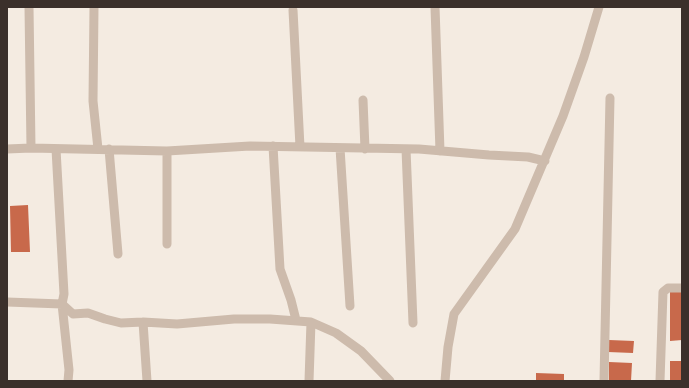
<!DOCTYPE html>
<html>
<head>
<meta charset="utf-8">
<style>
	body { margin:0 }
	#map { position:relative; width:689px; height:388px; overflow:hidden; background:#f4ebe1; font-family:"Fira Sans",sans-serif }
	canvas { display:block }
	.frame { position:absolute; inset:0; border:8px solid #3b302b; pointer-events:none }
</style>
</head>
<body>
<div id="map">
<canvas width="689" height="388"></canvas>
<div class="frame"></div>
</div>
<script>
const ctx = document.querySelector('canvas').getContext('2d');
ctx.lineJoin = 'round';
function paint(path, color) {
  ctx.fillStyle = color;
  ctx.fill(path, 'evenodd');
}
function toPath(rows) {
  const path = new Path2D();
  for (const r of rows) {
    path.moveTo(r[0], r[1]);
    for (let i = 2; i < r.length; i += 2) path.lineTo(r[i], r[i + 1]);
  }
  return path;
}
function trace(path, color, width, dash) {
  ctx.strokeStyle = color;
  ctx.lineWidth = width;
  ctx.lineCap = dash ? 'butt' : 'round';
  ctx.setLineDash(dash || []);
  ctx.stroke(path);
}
paint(toPath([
	[28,205,30,252,11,252,10,206],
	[670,292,682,292,682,340,670,341],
	[609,340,634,341,633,353,608,352],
	[670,361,682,361,682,380,670,380],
	[609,362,632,363,631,381,609,381],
	[536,373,564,374,564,381,536,381]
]), '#c8694b');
trace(toPath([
	[29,7,31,148,167,151,250,146,419,149,489,155,528,157,545,161],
	[94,7,93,101,98,149],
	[435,7,440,151],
	[293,10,300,147],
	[363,100,365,149],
	[273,146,280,269,291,300,296,320],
	[340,148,350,306],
	[7,149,31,148],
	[109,149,118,254],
	[406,149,413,323],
	[167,151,167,244],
	[7,302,62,304,64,294,56,149],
	[62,304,73,314,88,313,105,319,121,323,143,322,177,324,234,319,270,319,311,322,336,333,361,351,390,381],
	[62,304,69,370,68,381],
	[143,322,147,381],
	[309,381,311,322],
	[445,381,448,347,454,314,515,229,563,116,584,57,599,7],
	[604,381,610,98],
	[660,381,663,292,668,288,682,288]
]), '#cdbbac', 9);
</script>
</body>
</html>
